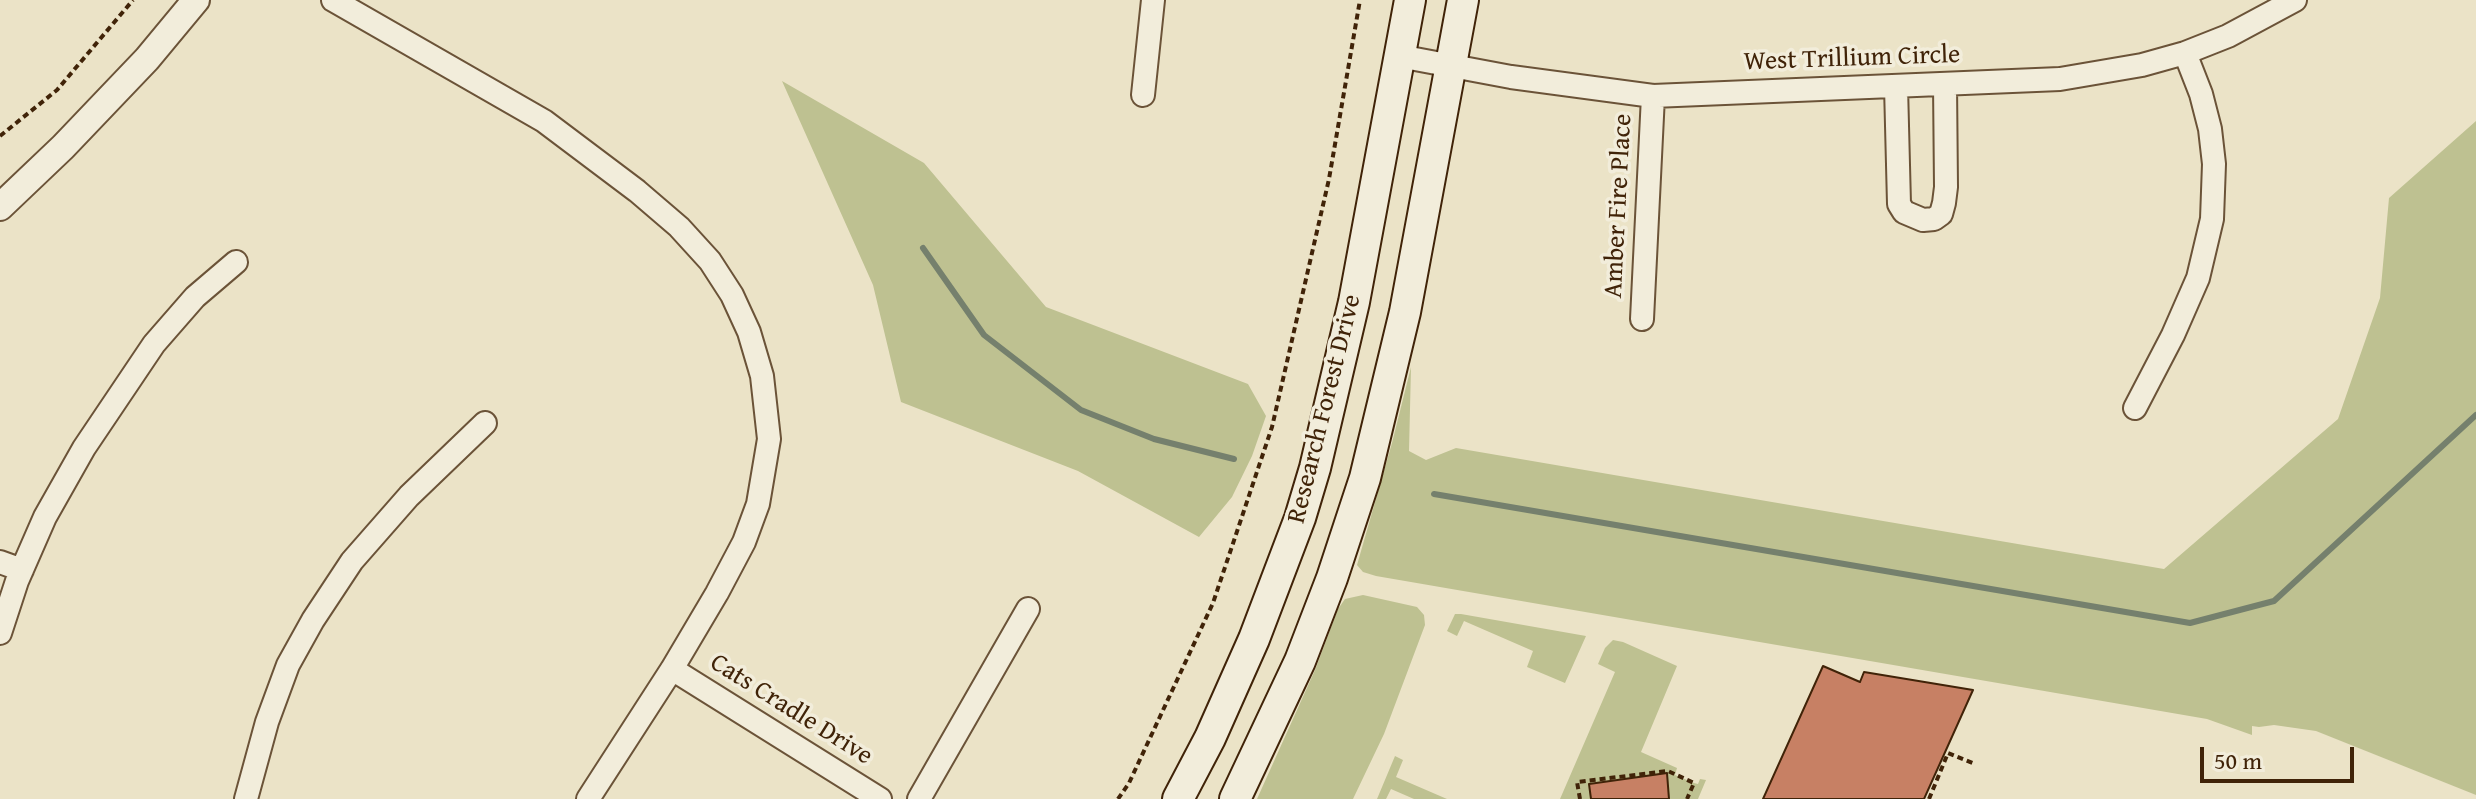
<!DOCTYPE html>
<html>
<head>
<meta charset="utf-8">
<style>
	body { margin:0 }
	#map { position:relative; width:2476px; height:799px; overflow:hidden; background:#ebe3c7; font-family:"Gentium Book Plus",serif }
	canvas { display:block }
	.scale { position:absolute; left:2200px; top:747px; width:154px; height:36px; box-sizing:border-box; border:4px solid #402308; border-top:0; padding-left:10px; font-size:24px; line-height:28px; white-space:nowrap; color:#402308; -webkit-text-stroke:6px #f2eddb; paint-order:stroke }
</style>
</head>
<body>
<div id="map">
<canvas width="2476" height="799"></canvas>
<div class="scale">50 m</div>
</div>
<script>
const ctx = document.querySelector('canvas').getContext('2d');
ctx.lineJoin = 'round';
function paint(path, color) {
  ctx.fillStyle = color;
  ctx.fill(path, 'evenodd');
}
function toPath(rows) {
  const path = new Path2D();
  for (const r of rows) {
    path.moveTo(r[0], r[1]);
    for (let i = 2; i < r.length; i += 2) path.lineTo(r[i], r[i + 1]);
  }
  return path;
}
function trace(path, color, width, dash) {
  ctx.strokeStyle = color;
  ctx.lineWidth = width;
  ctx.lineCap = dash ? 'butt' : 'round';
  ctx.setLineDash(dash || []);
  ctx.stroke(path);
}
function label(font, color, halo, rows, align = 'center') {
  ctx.font = font + ' "Gentium Book Plus",serif';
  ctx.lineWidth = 7;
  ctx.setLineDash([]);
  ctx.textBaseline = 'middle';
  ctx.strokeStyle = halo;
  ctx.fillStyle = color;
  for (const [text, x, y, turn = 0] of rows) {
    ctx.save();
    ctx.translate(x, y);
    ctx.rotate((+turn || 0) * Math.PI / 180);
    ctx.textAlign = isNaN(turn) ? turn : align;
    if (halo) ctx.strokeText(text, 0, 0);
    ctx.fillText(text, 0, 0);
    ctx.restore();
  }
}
paint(toPath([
	[782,81,924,163,1046,307,1248,384,1266,416,1252,456,1232,497,1199,537,1078,471,901,402,873,285],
	[2476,121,2476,795,2316,731,2274,725,2259,727,2252,726,2252,735,2207,719,1376,576,1363,572,1357,565,1392,443,1411,367,1409,451,1426,460,1456,448,2164,569,2338,419,2380,298,2389,198],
	[1363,595,1417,607,1424,615,1425,625,1384,734,1353,799,1257,799,1315,670,1338,609,1345,599],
	[1455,614,1461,614,1586,636,1565,683,1527,667,1533,651,1464,621,1457,636,1447,631],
	[1613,640,1623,642,1677,666,1641,752,1677,768,1675,775,1694,783,1698,784,1700,779,1706,780,1698,799,1669,799,1667,773,1589,784,1591,799,1560,799,1615,672,1598,664,1605,648],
	[1395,756,1403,760,1396,777,1447,799,1414,799,1391,789,1386,799,1377,799]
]), '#bec191');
trace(toPath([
	[923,248,984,335,1081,410,1154,439,1234,459],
	[1434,494,2190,623,2274,601,2476,415]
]), '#75806d', 6);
const building = toPath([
	[1823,666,1860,682,1864,672,1973,690,1924,799,1763,799,1823,666],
	[1667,773,1669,799,1591,799,1589,784,1667,773]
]);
paint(building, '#c78064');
trace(building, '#402308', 2);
const minor = toPath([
	[333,0,544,121,637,191,679,227,710,261,732,295,749,332,762,376,769,439,758,504,744,542,717,593,672,669,588,799],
	[1399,56,1511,77,1653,96,2060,79,2142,65,2185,53,2228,36,2295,0],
	[1896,86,1899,204,1904,212,1923,220,1934,219,1941,214,1944,203,1946,187,1945,84],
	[1143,95,1153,0],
	[1642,319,1653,96],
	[2135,408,2173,335,2198,278,2212,219,2214,164,2210,129,2201,94,2185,53],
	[0,562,22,570],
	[0,633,17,581,45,517,84,448,154,344,195,297,236,262],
	[672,669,880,799],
	[246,799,267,722,288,665,313,620,352,561,409,496,485,423],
	[919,799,1028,609]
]);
const tertiary = toPath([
	[0,207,63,147,147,59,196,0]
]);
const secondary = toPath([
	[1178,799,1210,738,1254,639,1300,518,1315,468,1354,302,1410,0],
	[1235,799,1300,661,1332,578,1365,478,1405,312,1463,0]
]);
trace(minor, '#6b5338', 26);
trace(tertiary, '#6b5338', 30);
trace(secondary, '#402308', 34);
trace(toPath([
	[0,136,57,90,133,0],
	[1118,799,1129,783,1213,603,1272,427,1329,179,1360,0],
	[1580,799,1577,782,1668,771,1694,783,1687,799],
	[1929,799,1948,753,1975,764]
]), '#402308', 4, [6, 4]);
trace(minor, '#f2eddb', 22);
trace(tertiary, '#f2eddb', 26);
trace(secondary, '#f2eddb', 30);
label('26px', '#402308', '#f2eddb', [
	["West Trillium Circle",1852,59,-2],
	["Amber Fire Place",1619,206,-87],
	["Research Forest Drive",1325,409,-76],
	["Cats Cradle Drive",791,710,32]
]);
</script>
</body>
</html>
